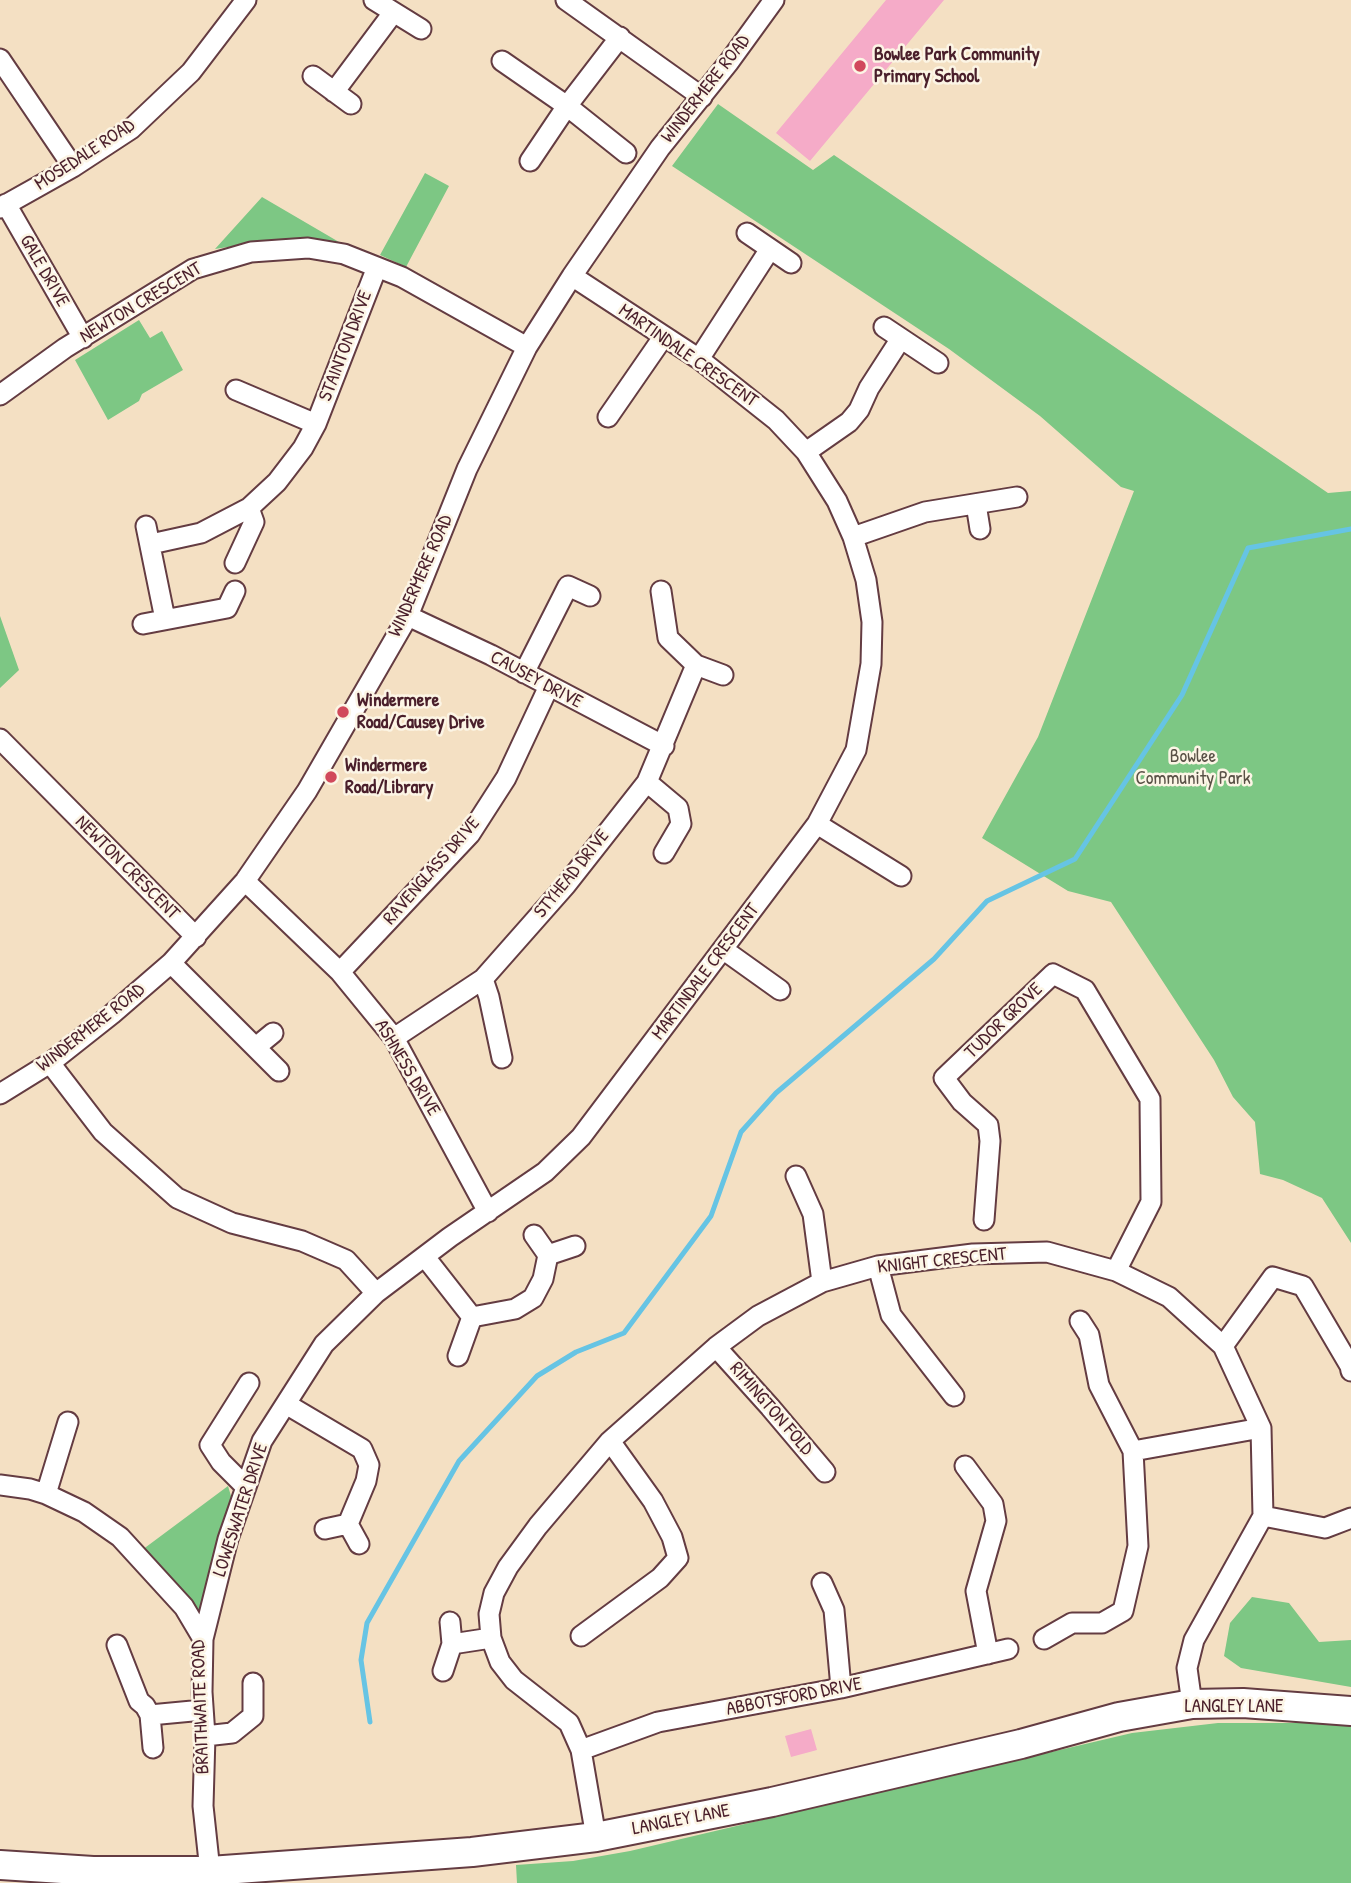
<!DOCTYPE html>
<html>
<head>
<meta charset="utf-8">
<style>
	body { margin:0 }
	canvas { display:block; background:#f4e0c3 }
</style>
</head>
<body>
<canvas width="1351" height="1883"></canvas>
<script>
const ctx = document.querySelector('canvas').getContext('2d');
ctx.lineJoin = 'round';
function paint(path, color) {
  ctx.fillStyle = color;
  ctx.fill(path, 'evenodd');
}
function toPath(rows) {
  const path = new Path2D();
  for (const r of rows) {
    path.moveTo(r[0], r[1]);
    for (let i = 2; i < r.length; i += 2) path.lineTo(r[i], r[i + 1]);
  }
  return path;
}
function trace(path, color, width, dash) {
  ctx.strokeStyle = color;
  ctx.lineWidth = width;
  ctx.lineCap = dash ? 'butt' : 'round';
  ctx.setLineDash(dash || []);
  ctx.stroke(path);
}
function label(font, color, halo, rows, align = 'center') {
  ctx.font = font + ' "Patrick Hand",sans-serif';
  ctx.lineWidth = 5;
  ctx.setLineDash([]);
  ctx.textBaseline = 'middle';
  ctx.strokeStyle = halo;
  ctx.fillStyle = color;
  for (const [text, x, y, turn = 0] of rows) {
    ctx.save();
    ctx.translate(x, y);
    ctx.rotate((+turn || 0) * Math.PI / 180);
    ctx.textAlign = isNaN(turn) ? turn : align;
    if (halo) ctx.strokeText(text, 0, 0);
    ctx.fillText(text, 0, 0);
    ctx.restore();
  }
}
paint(toPath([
	[718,104,813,170,834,155,1328,493,1351,491,1351,1243,1322,1198,1283,1180,1260,1174,1255,1122,1233,1097,1214,1060,1111,902,1068,891,982,838,1038,737,1134,491,1121,487,1040,416,949,349,672,166],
	[425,173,449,186,406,267,380,255],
	[262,197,339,242,273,240,215,249],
	[139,320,150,338,162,331,183,370,142,394,139,401,108,420,75,360],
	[0,616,19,670,0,688],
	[228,1486,234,1506,205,1610,195,1617,142,1550],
	[1252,1597,1289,1603,1319,1642,1351,1640,1351,1687,1241,1668,1224,1656,1230,1623],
	[1218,1723,1312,1723,1351,1726,1351,1883,517,1883,516,1865,573,1861,630,1851,1132,1733]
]), '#7dc784');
trace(toPath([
	[370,1722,361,1660,367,1623,459,1461,537,1376,576,1352,624,1333,711,1216,741,1132,776,1093,934,959,987,901,1075,859,1182,695,1248,548,1351,529]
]), '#66c4e4', 5);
paint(toPath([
	[886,0,944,0,810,161,776,133],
	[811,1729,817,1750,791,1757,785,1736]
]), '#f5abc8');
const street = toPath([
	[374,0,421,29],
	[566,0,702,97],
	[0,59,73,167],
	[502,61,567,106,626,153],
	[313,76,351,104],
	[334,92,393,13],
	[530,161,567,106,620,37],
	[6,204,83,338],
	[0,208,73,167,131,129,191,72,246,0],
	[747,233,791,263],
	[884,327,938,363],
	[699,359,770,249],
	[236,390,316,424],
	[0,395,65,348,193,269,251,252,308,248,344,254,402,277,527,347],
	[608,417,664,336],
	[806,452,849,422,859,410,869,388,900,340],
	[976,504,980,529],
	[146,526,165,619],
	[853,537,925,512,1017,497],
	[151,544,201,533,249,508,277,482,303,448,316,424,377,267],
	[235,563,254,522,249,508],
	[661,591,668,638,696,665,723,675],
	[408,616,491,655,664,746],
	[143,624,227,608,235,591],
	[524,673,568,586,590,596],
	[0,739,196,937],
	[647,782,678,808,681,824,664,853],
	[817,824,901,876],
	[245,881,340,972,394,1038,488,1212],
	[724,950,780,990],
	[171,963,279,1071],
	[340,972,470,834,506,778,549,686],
	[483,979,489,997,502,1058],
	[394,1038,483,979,566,885,647,782,696,665],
	[256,1047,273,1033],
	[50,1063,103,1132,177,1198,232,1223,302,1241,346,1260,376,1293],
	[0,1094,50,1063,112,1014,171,963,245,881,307,791,408,616,467,469,527,347,572,276,660,148,729,62,774,0],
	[796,1176,813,1214,822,1282],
	[984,1220,990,1141,988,1125,962,1102,944,1078,1053,974,1085,990,1150,1099,1151,1202,1116,1271],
	[548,1255,575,1246],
	[425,1257,472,1317,515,1309,533,1298,543,1279,548,1255,534,1235],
	[878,1266,891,1315,954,1396],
	[1223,1346,1273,1277,1303,1286,1350,1366,1351,1371],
	[716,1347,770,1407,825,1472],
	[458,1356,472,1317],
	[286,1404,362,1449,369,1465,366,1481,348,1524,359,1544],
	[1133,1451,1261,1428],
	[965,1466,993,1504,996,1521,976,1591,988,1654],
	[0,1485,30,1489,46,1494,84,1512,120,1537,184,1607,203,1639,202,1692,205,1736,203,1806,210,1871],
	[246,1487,221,1462,210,1445,249,1383],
	[46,1494,68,1422],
	[1263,1516,1325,1528,1351,1518],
	[325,1529,348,1524],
	[822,1583,834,1610,841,1688],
	[581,1636,660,1578,678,1558,672,1537,653,1501,610,1441],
	[203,1639,228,1539,262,1441,324,1344,376,1293,450,1237,545,1172,581,1137,817,824,856,750,871,664,872,622,866,580,853,537,837,501,806,452,776,420,699,359,572,276],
	[1044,1639,1072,1623,1102,1623,1123,1611,1138,1546,1133,1451,1099,1385,1089,1335,1080,1321],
	[452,1644,491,1638],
	[117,1645,139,1701,145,1706,150,1715],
	[443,1671,452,1644,450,1622],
	[205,1736,232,1733,253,1716,253,1683],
	[153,1748,150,1715,203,1710],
	[581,1750,658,1722,841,1688,1008,1649],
	[596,1837,581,1750,569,1723,514,1680,500,1662,491,1638,489,1614,494,1593,508,1567,538,1526,610,1441,716,1347,758,1316,822,1282,878,1266,973,1254,1047,1252,1116,1271,1169,1297,1223,1346,1261,1428,1263,1516,1194,1640,1187,1668,1192,1704]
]);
const secondary = toPath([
	[0,1865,93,1871,210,1871,472,1852,596,1837,772,1802,1021,1744,1119,1717,1192,1704,1243,1703,1351,1711]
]);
trace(street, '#643c42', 23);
trace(secondary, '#643c42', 32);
trace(street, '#fff', 19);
trace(secondary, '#fff', 28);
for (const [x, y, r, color] of [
	[860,66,7,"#d1495b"],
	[343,712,7,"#d1495b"],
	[331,777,7,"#d1495b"]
]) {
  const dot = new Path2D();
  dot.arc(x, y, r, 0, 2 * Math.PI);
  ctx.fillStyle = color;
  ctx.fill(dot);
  trace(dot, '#fcf5e5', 2.5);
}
label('bold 19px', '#4a1f2b', '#fcf5e5', [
	["Bowlee Park Community",874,55],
	["Primary School",874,77],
	["Windermere",357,701],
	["Road/Causey Drive",357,723],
	["Windermere",345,766],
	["Road/Library",345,788]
], 'left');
label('19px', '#4a1f2b', '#fcf5e5', [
	["WINDERMERE ROAD",706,89,-52],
	["MOSEDALE ROAD",85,155,-33],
	["GALE DRIVE",44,271,60],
	["NEWTON CRESCENT",141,303,-31],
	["STAINTON DRIVE",346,346,-69],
	["MARTINDALE CRESCENT",688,356,35],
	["WINDERMERE ROAD",421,576,-66],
	["CAUSEY DRIVE",536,680,28],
	["NEWTON CRESCENT",127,868,45],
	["RAVENGLASS DRIVE",432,871,-49],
	["STYHEAD DRIVE",572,874,-51],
	["MARTINDALE CRESCENT",706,972,-53],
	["TUDOR GROVE",1004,1021,-44],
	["WINDERMERE ROAD",91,1028,-38],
	["ASHNESS DRIVE",407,1068,59],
	["KNIGHT CRESCENT",942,1261,-6],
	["RIMINGTON FOLD",771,1409,49],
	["LOWESWATER DRIVE",241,1510,-72],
	["ABBOTSFORD DRIVE",794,1697,-11],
	["BRAITHWAITE ROAD",201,1707,-92],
	["LANGLEY LANE",1234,1707],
	["LANGLEY LANE",681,1820,-11]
]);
label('19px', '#595146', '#fcf5e5', [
	["Bowlee",1193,757],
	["Community Park",1193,779]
]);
</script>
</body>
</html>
